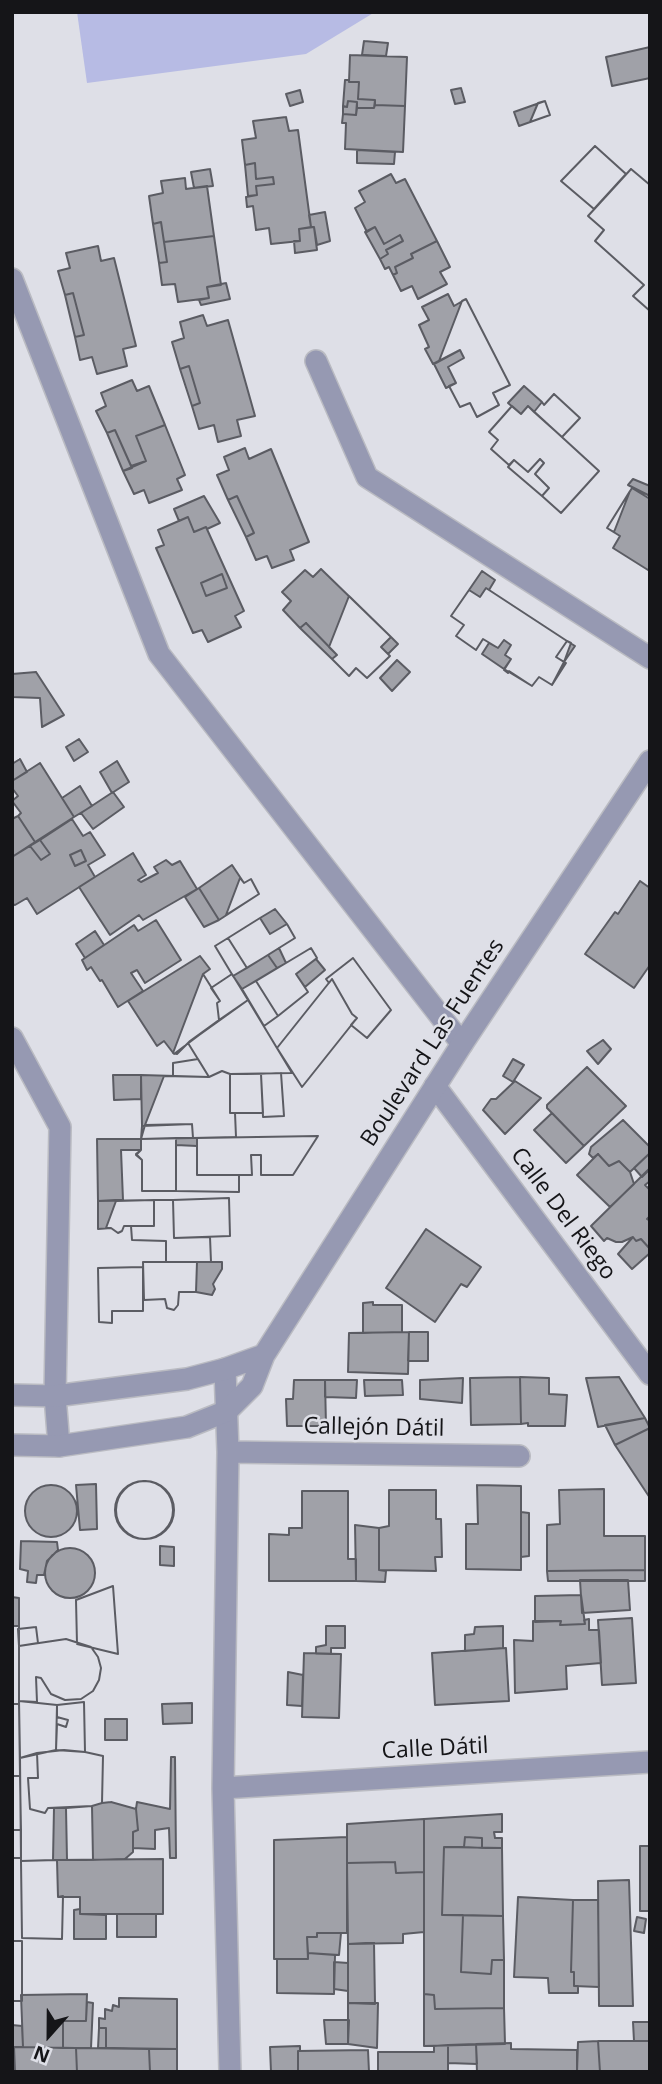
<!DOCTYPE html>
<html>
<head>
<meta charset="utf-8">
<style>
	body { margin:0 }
	#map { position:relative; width:662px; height:2084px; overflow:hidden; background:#dedfe7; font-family:"Open Sans",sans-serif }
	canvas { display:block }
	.frame { position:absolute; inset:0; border:14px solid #151518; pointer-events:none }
	.north { position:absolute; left:14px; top:2000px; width:70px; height:70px; -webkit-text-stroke:5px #dedfe7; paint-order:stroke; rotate:201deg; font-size:19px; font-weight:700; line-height:28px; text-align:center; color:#151518 }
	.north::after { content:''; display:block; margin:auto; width:24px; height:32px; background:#151518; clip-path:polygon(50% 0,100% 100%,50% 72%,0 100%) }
</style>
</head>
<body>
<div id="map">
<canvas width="662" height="2084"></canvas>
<div class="frame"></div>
<div class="north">N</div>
</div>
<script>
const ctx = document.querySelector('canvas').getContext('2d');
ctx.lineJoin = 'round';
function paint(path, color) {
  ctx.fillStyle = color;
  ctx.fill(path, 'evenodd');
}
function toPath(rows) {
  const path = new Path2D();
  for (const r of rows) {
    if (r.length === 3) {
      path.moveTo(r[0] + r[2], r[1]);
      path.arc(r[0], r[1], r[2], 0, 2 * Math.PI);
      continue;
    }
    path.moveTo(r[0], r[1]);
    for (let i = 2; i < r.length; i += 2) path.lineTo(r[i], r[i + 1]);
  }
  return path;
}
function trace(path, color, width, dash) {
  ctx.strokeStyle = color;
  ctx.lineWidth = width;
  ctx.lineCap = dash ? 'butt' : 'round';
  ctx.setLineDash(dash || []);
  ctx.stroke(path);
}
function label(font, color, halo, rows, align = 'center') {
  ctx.font = font + ' "Open Sans",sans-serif';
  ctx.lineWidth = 5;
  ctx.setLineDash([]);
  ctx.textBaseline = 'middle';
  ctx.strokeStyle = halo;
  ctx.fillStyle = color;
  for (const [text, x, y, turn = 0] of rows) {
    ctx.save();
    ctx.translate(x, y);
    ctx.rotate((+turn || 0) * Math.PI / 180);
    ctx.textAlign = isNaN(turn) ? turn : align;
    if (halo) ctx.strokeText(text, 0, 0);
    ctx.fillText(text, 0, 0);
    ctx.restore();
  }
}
paint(toPath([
	[77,12,375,12,306,54,87,83]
]), '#b7bbe4');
const building = toPath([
	[364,41,388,43,386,56,362,55,364,41],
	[650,47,650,78,612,86,606,57,650,47],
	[350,55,407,57,405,106,375,105,375,100,358,99,359,82,349,82,350,55],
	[345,80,349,80,349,82,359,82,358,99,375,100,374,108,357,108,357,102,348,101,347,107,343,106,345,80],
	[461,88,465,102,455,104,451,90,461,88],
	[300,90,303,102,290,106,286,94,300,90],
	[348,101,357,102,356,115,343,114,343,106,347,107,348,101],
	[545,101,550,115,519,126,514,112,545,101],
	[545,101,550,115,530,122,538,103,545,101],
	[375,105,405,106,403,152,345,149,346,123,342,123,343,114,356,115,357,108,374,108,375,105],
	[286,117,289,131,298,130,311,227,299,229,300,241,271,244,269,228,256,230,253,206,247,207,246,197,257,195,256,186,274,184,273,177,256,179,255,163,245,165,242,140,256,138,253,121,286,117],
	[595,146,626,174,594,209,561,181,595,146],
	[595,146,626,174,594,209,561,181,595,146],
	[357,150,395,152,394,164,357,163,357,150],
	[255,163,256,179,273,177,274,184,256,186,257,195,248,196,245,165,255,163],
	[210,169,213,186,194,188,191,172,210,169],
	[631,169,650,185,650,311,633,296,644,285,595,241,604,230,588,216,631,169],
	[631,169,650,185,650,311,633,296,644,285,595,241,604,230,588,216,631,169],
	[391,174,396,183,405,179,437,241,411,254,413,258,395,267,397,273,393,275,389,267,385,269,380,259,388,254,386,250,403,241,400,235,384,244,375,227,367,232,355,208,365,202,359,191,391,174],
	[185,178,186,189,207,186,214,236,164,242,161,222,153,224,149,196,163,193,161,181,185,178],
	[325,212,330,241,317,245,314,227,311,227,309,215,325,212],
	[161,222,167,262,159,263,153,224,161,222],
	[314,227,317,250,295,253,294,241,300,241,299,229,314,227],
	[375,227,384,244,400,235,403,241,386,250,388,254,380,259,365,232,375,227],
	[214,236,221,285,207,287,209,298,178,302,175,284,162,285,159,263,167,262,164,242,214,236],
	[437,241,450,267,440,272,447,284,418,299,412,286,401,291,393,275,397,273,395,267,413,258,411,254,437,241],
	[98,246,101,261,114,258,136,346,123,349,127,366,97,374,92,357,80,360,75,337,84,335,73,293,65,295,58,271,70,268,66,253,98,246],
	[226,283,230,299,201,305,199,300,209,298,207,287,226,283],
	[73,293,84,335,75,337,65,295,73,293],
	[448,294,454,306,466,299,510,385,493,393,499,405,477,417,470,403,460,407,449,386,456,383,448,367,464,358,460,350,433,364,425,349,429,347,419,325,429,320,422,307,448,294],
	[466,299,510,385,493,393,499,405,477,417,470,403,460,407,449,386,456,383,448,367,464,358,460,350,439,361,462,301,466,299],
	[203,315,207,326,228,320,255,416,237,420,241,436,218,442,214,425,199,429,192,406,200,403,189,366,180,369,172,342,184,338,180,322,203,315],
	[460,350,464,358,448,367,456,383,446,388,434,364,460,350],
	[189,366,200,403,192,406,180,369,189,366],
	[132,380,137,391,149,386,165,425,136,436,146,461,131,466,115,430,107,433,96,411,106,406,101,393,132,380],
	[524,386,542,402,534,412,528,406,521,414,508,403,524,386],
	[554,394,580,418,562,437,534,412,542,402,544,405,554,394],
	[554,394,580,418,562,437,534,412,542,402,544,405,554,394],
	[512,406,521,414,528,406,599,471,561,513,542,496,549,488,535,474,544,463,540,459,528,472,514,460,509,465,491,449,498,440,489,432,512,406],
	[512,406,521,414,528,406,599,471,561,513,542,496,549,488,535,474,544,463,540,459,528,472,514,460,509,465,491,449,498,440,489,432,512,406],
	[165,425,185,475,177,479,182,490,149,503,144,490,134,494,123,471,146,461,136,436,165,425],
	[115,430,132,468,123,471,107,433,115,430],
	[245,448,249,459,271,449,309,542,290,550,294,560,272,568,267,556,256,560,246,537,254,533,237,496,228,500,217,475,229,470,224,457,245,448],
	[540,459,544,463,535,474,549,488,542,496,508,467,514,460,528,472,540,459],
	[540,459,544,463,535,474,549,488,542,496,508,467,514,460,528,472,540,459],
	[633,479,650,486,650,496,628,485,633,479],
	[632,488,650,499,650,567,648,570,613,548,620,536,607,528,632,488],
	[630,491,614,532,607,528,630,491],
	[204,496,220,523,207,529,206,527,194,532,188,517,179,521,174,509,204,496],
	[237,496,254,533,246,537,228,500,237,496],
	[188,517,194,532,206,527,244,611,235,616,241,627,208,642,202,630,193,633,156,548,164,545,158,530,188,517],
	[222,574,227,588,206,596,201,583,222,574],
	[321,569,391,637,381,647,390,656,367,678,356,668,349,676,332,659,337,655,306,623,300,628,283,610,291,601,282,592,305,570,313,577,321,569],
	[482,571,495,580,489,590,486,588,480,597,469,590,482,571],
	[222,574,227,588,206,596,201,583,222,574],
	[486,588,567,641,556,657,564,662,552,685,539,677,532,686,509,671,508,673,504,670,511,659,505,655,511,645,504,640,498,648,483,639,476,650,456,636,464,625,451,616,469,590,480,597,486,588],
	[486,588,567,641,556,657,566,663,552,685,539,677,532,686,504,669,511,659,505,655,511,645,504,640,498,648,483,639,476,650,456,636,464,625,451,616,469,590,480,597,486,588],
	[349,596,391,637,381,647,390,656,367,678,356,668,349,676,332,659,337,655,329,647,349,596],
	[306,623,337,655,332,659,300,628,306,623],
	[391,637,398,644,388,654,381,647,391,637],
	[504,640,511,645,505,655,511,659,504,669,482,654,489,643,498,648,504,640],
	[567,641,571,643,564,662,556,657,567,641],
	[567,641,575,646,564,662,556,657,567,641],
	[397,660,410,672,392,691,380,678,397,660],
	[36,672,64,715,42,727,40,698,12,697,12,674,36,672],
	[79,739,88,752,74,761,66,747,79,739],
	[20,759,27,772,12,781,12,764,20,759],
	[117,761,129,782,112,793,100,772,117,761],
	[40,763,74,817,35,842,18,816,21,813,12,801,18,796,12,788,12,781,40,763],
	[80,786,92,806,74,817,62,798,80,786],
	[113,792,124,807,93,829,81,813,113,792],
	[18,816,35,842,12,857,12,819,18,816],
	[72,819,83,836,90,832,105,855,88,865,95,877,37,914,27,898,15,905,12,904,12,857,30,846,41,860,50,854,40,840,72,819],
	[81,850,86,861,75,866,70,855,81,850],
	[40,840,50,854,41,860,30,846,40,840],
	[81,850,86,861,75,866,70,855,81,850],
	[133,853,146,875,138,880,141,882,158,873,154,867,166,860,172,865,180,861,197,889,143,920,139,915,110,935,79,887,133,853],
	[232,865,244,883,251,879,259,894,219,920,199,888,232,865],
	[240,878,244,883,251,879,259,894,226,915,240,878],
	[640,881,650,888,650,965,634,988,585,954,615,912,618,914,640,881],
	[199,888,219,920,204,927,185,897,199,888],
	[275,909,287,924,270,934,260,918,275,909],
	[260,918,270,934,287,924,295,938,247,968,228,938,260,918],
	[260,918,270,934,287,924,295,938,247,968,228,938,260,918],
	[156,920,181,960,145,983,137,970,131,973,143,991,118,1007,102,980,100,981,91,967,87,970,82,960,134,925,138,931,156,920],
	[95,931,104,945,85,958,76,944,95,931],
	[228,938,247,968,233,976,215,946,228,938],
	[228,938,247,968,233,976,215,946,228,938],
	[279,948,286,963,277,968,268,955,279,948],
	[311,948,317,958,296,974,308,992,278,1016,256,981,311,948],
	[311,948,317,958,296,974,308,992,278,1016,256,981,311,948],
	[268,955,277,968,242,989,233,976,268,955],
	[200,956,210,969,203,974,220,1001,217,1003,219,1020,174,1054,164,1041,157,1046,128,1001,200,956],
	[353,958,391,1010,367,1038,351,1025,357,1018,352,1014,332,979,329,983,326,979,353,958],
	[353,958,391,1010,367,1038,351,1025,357,1018,352,1014,332,979,329,983,326,979,353,958],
	[316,959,325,970,305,987,296,974,316,959],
	[203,974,220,1001,217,1003,219,1020,190,1041,177,1054,173,1053,203,974],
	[232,974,248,1000,219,1020,217,1003,220,1001,211,988,232,974],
	[232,974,248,1000,219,1020,217,1003,220,1001,211,988,232,974],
	[332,979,352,1014,357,1018,302,1087,277,1048,332,979],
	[332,979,352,1014,357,1018,302,1087,277,1048,332,979],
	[256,981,278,1016,264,1026,242,989,256,981],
	[256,981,278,1016,264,1026,242,989,256,981],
	[248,1000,292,1073,230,1074,222,1071,209,1077,188,1043,248,1000],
	[248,1000,292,1073,230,1074,222,1071,209,1077,188,1043,248,1000],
	[603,1040,611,1049,598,1064,587,1051,603,1040],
	[198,1059,209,1077,173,1076,173,1063,198,1059],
	[198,1059,209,1077,173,1076,173,1063,198,1059],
	[513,1059,524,1065,513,1082,503,1076,513,1059],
	[587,1067,626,1106,584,1146,547,1108,547,1105,587,1067],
	[222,1071,230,1074,230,1113,235,1113,236,1137,193,1138,192,1124,142,1126,141,1075,209,1077,222,1071],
	[222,1071,230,1074,230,1113,235,1113,236,1137,193,1138,192,1124,145,1125,164,1076,209,1077,222,1071],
	[281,1073,284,1116,263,1117,261,1074,281,1073],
	[281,1073,284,1116,263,1117,261,1074,281,1073],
	[230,1074,261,1074,263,1113,230,1113,230,1074],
	[230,1074,261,1074,263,1113,230,1113,230,1074],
	[113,1075,141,1075,141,1099,114,1100,113,1075],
	[515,1081,541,1098,505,1134,483,1110,491,1099,496,1099,515,1081],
	[552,1113,584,1146,566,1163,534,1130,552,1113],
	[623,1120,650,1147,650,1153,630,1172,619,1161,609,1166,598,1154,593,1158,589,1154,591,1147,623,1120],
	[192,1124,193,1138,141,1139,142,1126,192,1124],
	[192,1124,193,1138,141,1139,145,1125,192,1124],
	[318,1136,293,1175,261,1175,261,1155,251,1155,252,1175,197,1175,197,1138,318,1136],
	[318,1136,293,1175,261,1175,261,1155,251,1155,252,1175,197,1175,197,1138,318,1136],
	[176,1138,197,1138,197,1146,176,1145,176,1138],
	[176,1138,176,1191,142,1191,142,1160,136,1154,141,1150,141,1139,176,1138],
	[176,1138,176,1191,142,1191,142,1160,136,1155,141,1150,141,1139,176,1138],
	[97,1139,141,1139,141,1150,121,1150,123,1200,98,1201,97,1139],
	[176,1145,197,1146,197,1175,239,1175,239,1192,176,1191,176,1145],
	[176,1145,197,1146,197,1175,239,1175,239,1192,176,1191,176,1145],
	[650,1153,650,1169,642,1177,634,1168,650,1153],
	[598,1154,609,1166,619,1161,630,1172,634,1184,610,1207,577,1175,598,1154],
	[649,1169,650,1181,645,1185,650,1190,650,1216,647,1219,650,1221,650,1249,641,1239,636,1241,633,1237,622,1242,616,1242,607,1238,604,1241,591,1226,649,1169],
	[229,1198,230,1236,174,1238,173,1200,229,1198],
	[229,1198,230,1236,174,1238,173,1200,229,1198],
	[154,1200,154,1226,124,1226,122,1231,118,1233,111,1228,98,1229,98,1201,154,1200],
	[154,1200,154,1226,124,1226,122,1231,118,1233,111,1228,106,1228,116,1201,154,1200],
	[154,1200,173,1200,174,1238,210,1237,211,1262,166,1262,166,1241,132,1240,131,1226,154,1226,154,1200],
	[154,1200,173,1200,174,1238,210,1237,211,1262,166,1262,166,1241,132,1240,131,1226,154,1226,154,1200],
	[426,1229,481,1267,467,1287,461,1284,435,1322,386,1288,426,1229],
	[633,1237,636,1241,641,1239,650,1249,650,1253,632,1269,618,1254,633,1237],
	[143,1262,197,1262,196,1292,179,1292,178,1305,174,1310,167,1308,165,1299,144,1300,143,1262],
	[143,1262,197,1262,196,1292,179,1292,178,1305,174,1310,167,1308,165,1299,144,1300,143,1262],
	[197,1262,222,1262,222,1269,213,1284,215,1289,212,1295,196,1292,197,1262],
	[143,1267,143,1311,112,1311,112,1323,99,1322,98,1268,143,1267],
	[143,1267,143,1311,112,1311,112,1323,99,1322,98,1268,143,1267],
	[373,1302,373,1305,402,1305,402,1332,363,1333,363,1303,373,1302],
	[409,1332,428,1332,428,1361,408,1361,409,1332],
	[409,1332,408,1374,348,1372,349,1333,409,1332],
	[520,1377,549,1378,549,1394,567,1395,565,1426,528,1426,528,1423,521,1424,520,1377],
	[520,1377,521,1424,471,1425,470,1378,520,1377],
	[619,1377,645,1418,598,1427,586,1378,619,1377],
	[463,1378,462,1403,420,1399,420,1380,463,1378],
	[294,1380,325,1380,326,1426,287,1426,286,1399,293,1399,294,1380],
	[325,1380,357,1380,356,1398,325,1397,325,1380],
	[364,1380,402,1380,403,1395,365,1396,364,1380],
	[645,1418,650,1428,615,1445,605,1425,645,1418],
	[650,1428,650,1498,615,1445,650,1428],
	[145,1510,29],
	[144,1510,29],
	[96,1484,97,1529,80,1530,76,1485,96,1484],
	[51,1511,26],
	[477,1485,521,1486,521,1570,466,1569,466,1524,478,1524,477,1485],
	[604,1489,604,1536,645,1536,645,1570,547,1571,547,1525,560,1524,559,1490,604,1489],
	[389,1490,436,1490,436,1519,441,1519,442,1557,435,1557,436,1571,379,1570,379,1528,389,1526,389,1490],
	[302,1491,348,1491,348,1559,356,1559,356,1581,269,1581,269,1534,289,1535,289,1528,302,1528,302,1491],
	[521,1512,529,1513,529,1556,521,1557,521,1512],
	[355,1525,379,1528,379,1570,386,1571,385,1582,356,1581,355,1525],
	[21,1541,57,1542,58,1550,47,1561,44,1575,37,1575,36,1583,27,1582,28,1571,20,1569,21,1541],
	[160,1546,174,1547,174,1566,160,1565,160,1546],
	[70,1573,25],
	[645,1570,645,1581,548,1581,547,1571,645,1570],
	[580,1580,628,1580,630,1610,582,1613,580,1580],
	[113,1586,118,1654,77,1644,76,1600,113,1586],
	[113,1586,118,1654,77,1644,76,1600,113,1586],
	[581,1595,585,1624,560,1625,561,1621,535,1622,535,1596,581,1595],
	[12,1597,19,1598,19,1626,12,1626,12,1597],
	[632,1618,636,1683,602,1685,598,1620,632,1618],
	[589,1619,589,1630,599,1630,601,1663,566,1666,567,1689,515,1693,514,1640,533,1641,533,1621,561,1621,560,1625,585,1624,584,1620,589,1619],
	[12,1626,19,1626,19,1704,12,1704,12,1626],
	[12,1626,19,1626,19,1704,12,1704,12,1626],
	[326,1626,345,1626,345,1648,331,1648,331,1654,316,1654,316,1647,326,1645,326,1626],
	[503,1626,503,1648,465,1651,465,1635,474,1634,475,1627,503,1626],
	[36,1627,38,1643,19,1646,18,1629,36,1627],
	[36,1627,38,1643,19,1646,18,1629,36,1627],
	[66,1639,91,1647,98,1657,101,1668,99,1680,93,1691,81,1699,65,1700,51,1694,41,1678,36,1677,37,1702,19,1701,19,1646,66,1639],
	[66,1639,91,1647,98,1657,101,1668,99,1680,93,1691,81,1699,65,1700,51,1694,41,1678,36,1677,37,1702,19,1701,19,1646,66,1639],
	[506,1648,509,1701,435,1705,432,1653,506,1648],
	[304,1653,341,1654,339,1718,302,1717,304,1653],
	[288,1672,303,1675,302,1706,287,1705,288,1672],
	[19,1701,57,1705,56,1750,20,1758,19,1701],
	[19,1701,57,1705,56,1750,20,1758,19,1701],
	[84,1702,85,1752,56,1750,57,1724,66,1727,68,1720,57,1717,57,1705,84,1702],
	[84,1702,85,1752,56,1750,57,1724,66,1727,68,1720,57,1717,57,1705,84,1702],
	[192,1703,192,1723,163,1724,162,1704,192,1703],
	[12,1704,19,1704,20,1776,12,1776,12,1704],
	[12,1704,19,1704,20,1776,12,1776,12,1704],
	[105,1719,127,1719,127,1740,105,1740,105,1719],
	[64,1750,85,1752,103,1756,102,1803,92,1806,48,1808,45,1813,30,1809,28,1778,38,1778,37,1753,64,1750],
	[64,1750,85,1752,103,1756,102,1803,92,1806,48,1808,45,1813,30,1809,28,1778,38,1778,37,1753,64,1750],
	[37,1753,38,1778,28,1778,30,1809,45,1813,48,1808,54,1808,53,1860,21,1861,20,1758,37,1753],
	[37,1753,38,1778,28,1778,30,1809,45,1813,48,1808,54,1808,53,1860,21,1861,20,1758,37,1753],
	[171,1757,175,1757,176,1858,170,1858,169,1828,155,1830,155,1849,133,1848,133,1832,138,1830,136,1809,137,1802,170,1809,171,1757],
	[12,1776,20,1776,21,1830,12,1830,12,1776],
	[12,1776,20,1776,21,1830,12,1830,12,1776],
	[111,1802,136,1809,138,1830,133,1832,133,1852,125,1859,93,1860,92,1806,102,1803,111,1802],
	[92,1806,93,1860,67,1860,66,1808,92,1806],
	[92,1806,93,1860,67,1860,66,1808,92,1806],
	[54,1808,66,1808,67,1860,53,1860,54,1808],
	[502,1814,502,1832,494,1832,495,1838,502,1838,502,1848,482,1848,482,1838,465,1837,464,1847,444,1847,442,1915,463,1915,461,1972,491,1974,492,1960,504,1960,504,2008,435,2009,434,1995,424,1994,424,1819,502,1814],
	[424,1819,424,1872,396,1873,395,1862,347,1863,347,1824,424,1819],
	[12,1830,21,1830,21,1858,12,1858,12,1830],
	[12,1830,21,1830,21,1858,12,1858,12,1830],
	[347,1837,347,1933,317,1933,317,1937,307,1937,308,1959,274,1959,274,1840,347,1837],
	[465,1837,482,1838,482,1848,464,1847,465,1837],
	[640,1846,650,1846,650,1911,640,1911,640,1846],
	[444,1847,502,1848,503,1916,442,1915,444,1847],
	[163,1859,163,1914,80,1914,80,1897,58,1897,57,1860,163,1859],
	[57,1860,58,1897,63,1896,62,1939,22,1938,21,1861,57,1860],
	[57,1860,58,1897,63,1896,62,1939,22,1938,21,1861,57,1860],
	[395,1862,396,1873,424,1872,424,1932,403,1934,403,1943,348,1944,347,1863,395,1862],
	[629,1880,633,2006,599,2006,598,1881,629,1880],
	[518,1897,573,1900,571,1972,574,1972,574,1986,578,1986,578,1993,549,1993,548,1978,514,1977,518,1897],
	[573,1900,598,1900,599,1987,574,1986,574,1972,571,1972,573,1900],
	[80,1909,80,1914,106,1915,106,1939,74,1939,74,1910,80,1909],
	[117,1914,156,1914,156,1937,117,1937,117,1914],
	[463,1915,503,1916,504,1960,492,1960,491,1974,461,1972,463,1915],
	[637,1917,646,1919,644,1933,634,1931,637,1917],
	[317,1933,341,1933,339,1955,308,1953,307,1937,317,1937,317,1933],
	[12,1941,22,1941,22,2001,12,2001,12,1941],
	[12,1941,22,1941,22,2001,12,2001,12,1941],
	[374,1943,375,2004,348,2003,348,1944,374,1943],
	[308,1953,335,1955,334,1994,277,1993,277,1959,308,1959,308,1953],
	[334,1962,348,1963,348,1991,334,1989,334,1962],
	[87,1994,86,2021,63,2021,63,2048,23,2047,21,1995,87,1994],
	[424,1994,434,1995,435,2009,504,2008,505,2044,424,2046,424,1994],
	[119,1998,177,1999,177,2049,106,2048,106,2028,99,2028,99,2018,105,2019,105,2009,112,2011,113,2005,119,2007,119,1998],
	[87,2002,93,2003,91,2048,63,2048,63,2021,86,2021,87,2002],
	[348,2003,378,2003,377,2048,348,2044,348,2003],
	[324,2020,349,2020,348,2044,326,2044,324,2020],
	[633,2022,650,2022,650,2041,634,2041,633,2022],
	[12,2025,22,2026,23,2047,14,2047,14,2054,12,2054,12,2025],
	[99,2028,106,2028,106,2048,98,2048,99,2028],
	[598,2041,650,2041,650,2072,600,2072,598,2041],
	[598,2041,600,2072,577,2072,578,2042,598,2041],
	[511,2043,511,2049,577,2050,577,2072,477,2072,476,2044,511,2043],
	[476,2044,477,2064,448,2063,448,2045,476,2044],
	[448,2045,448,2072,378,2072,378,2052,434,2052,434,2046,448,2045],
	[300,2046,300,2051,298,2051,298,2072,271,2072,270,2047,300,2046],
	[14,2047,76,2048,77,2072,15,2072,14,2047],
	[76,2048,149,2049,150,2072,77,2072,76,2048],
	[149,2049,177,2049,177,2072,150,2072,149,2049],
	[368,2050,369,2072,298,2072,298,2051,368,2050]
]);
paint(building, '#a0a1a8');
trace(building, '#5b5c63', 2);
const minor = toPath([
	[12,279,159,654,462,1044],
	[316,361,367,477,650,658],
	[12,1038,60,1127,55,1396,59,1446],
	[435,1086,650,1374],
	[225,1369,228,1452,223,1788,230,2072],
	[228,1452,519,1456],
	[223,1788,650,1762]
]);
const tertiary = toPath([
	[12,1395,55,1396,187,1379,225,1369,264,1355],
	[12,1445,59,1446,187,1427,227,1411,252,1386,264,1355,462,1044,650,761]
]);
trace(minor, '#babbc2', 24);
trace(tertiary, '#babbc2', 24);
trace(minor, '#9699b2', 21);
trace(tertiary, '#9699b2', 21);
label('23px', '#151518', '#dedfe7', [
	["Boulevard Las Fuentes",433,1043,-57],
	["Calle Del Riego",563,1214,53],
	["Callejón Dátil",374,1428,1],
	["Calle Dátil",435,1749,-3]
]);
</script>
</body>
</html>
